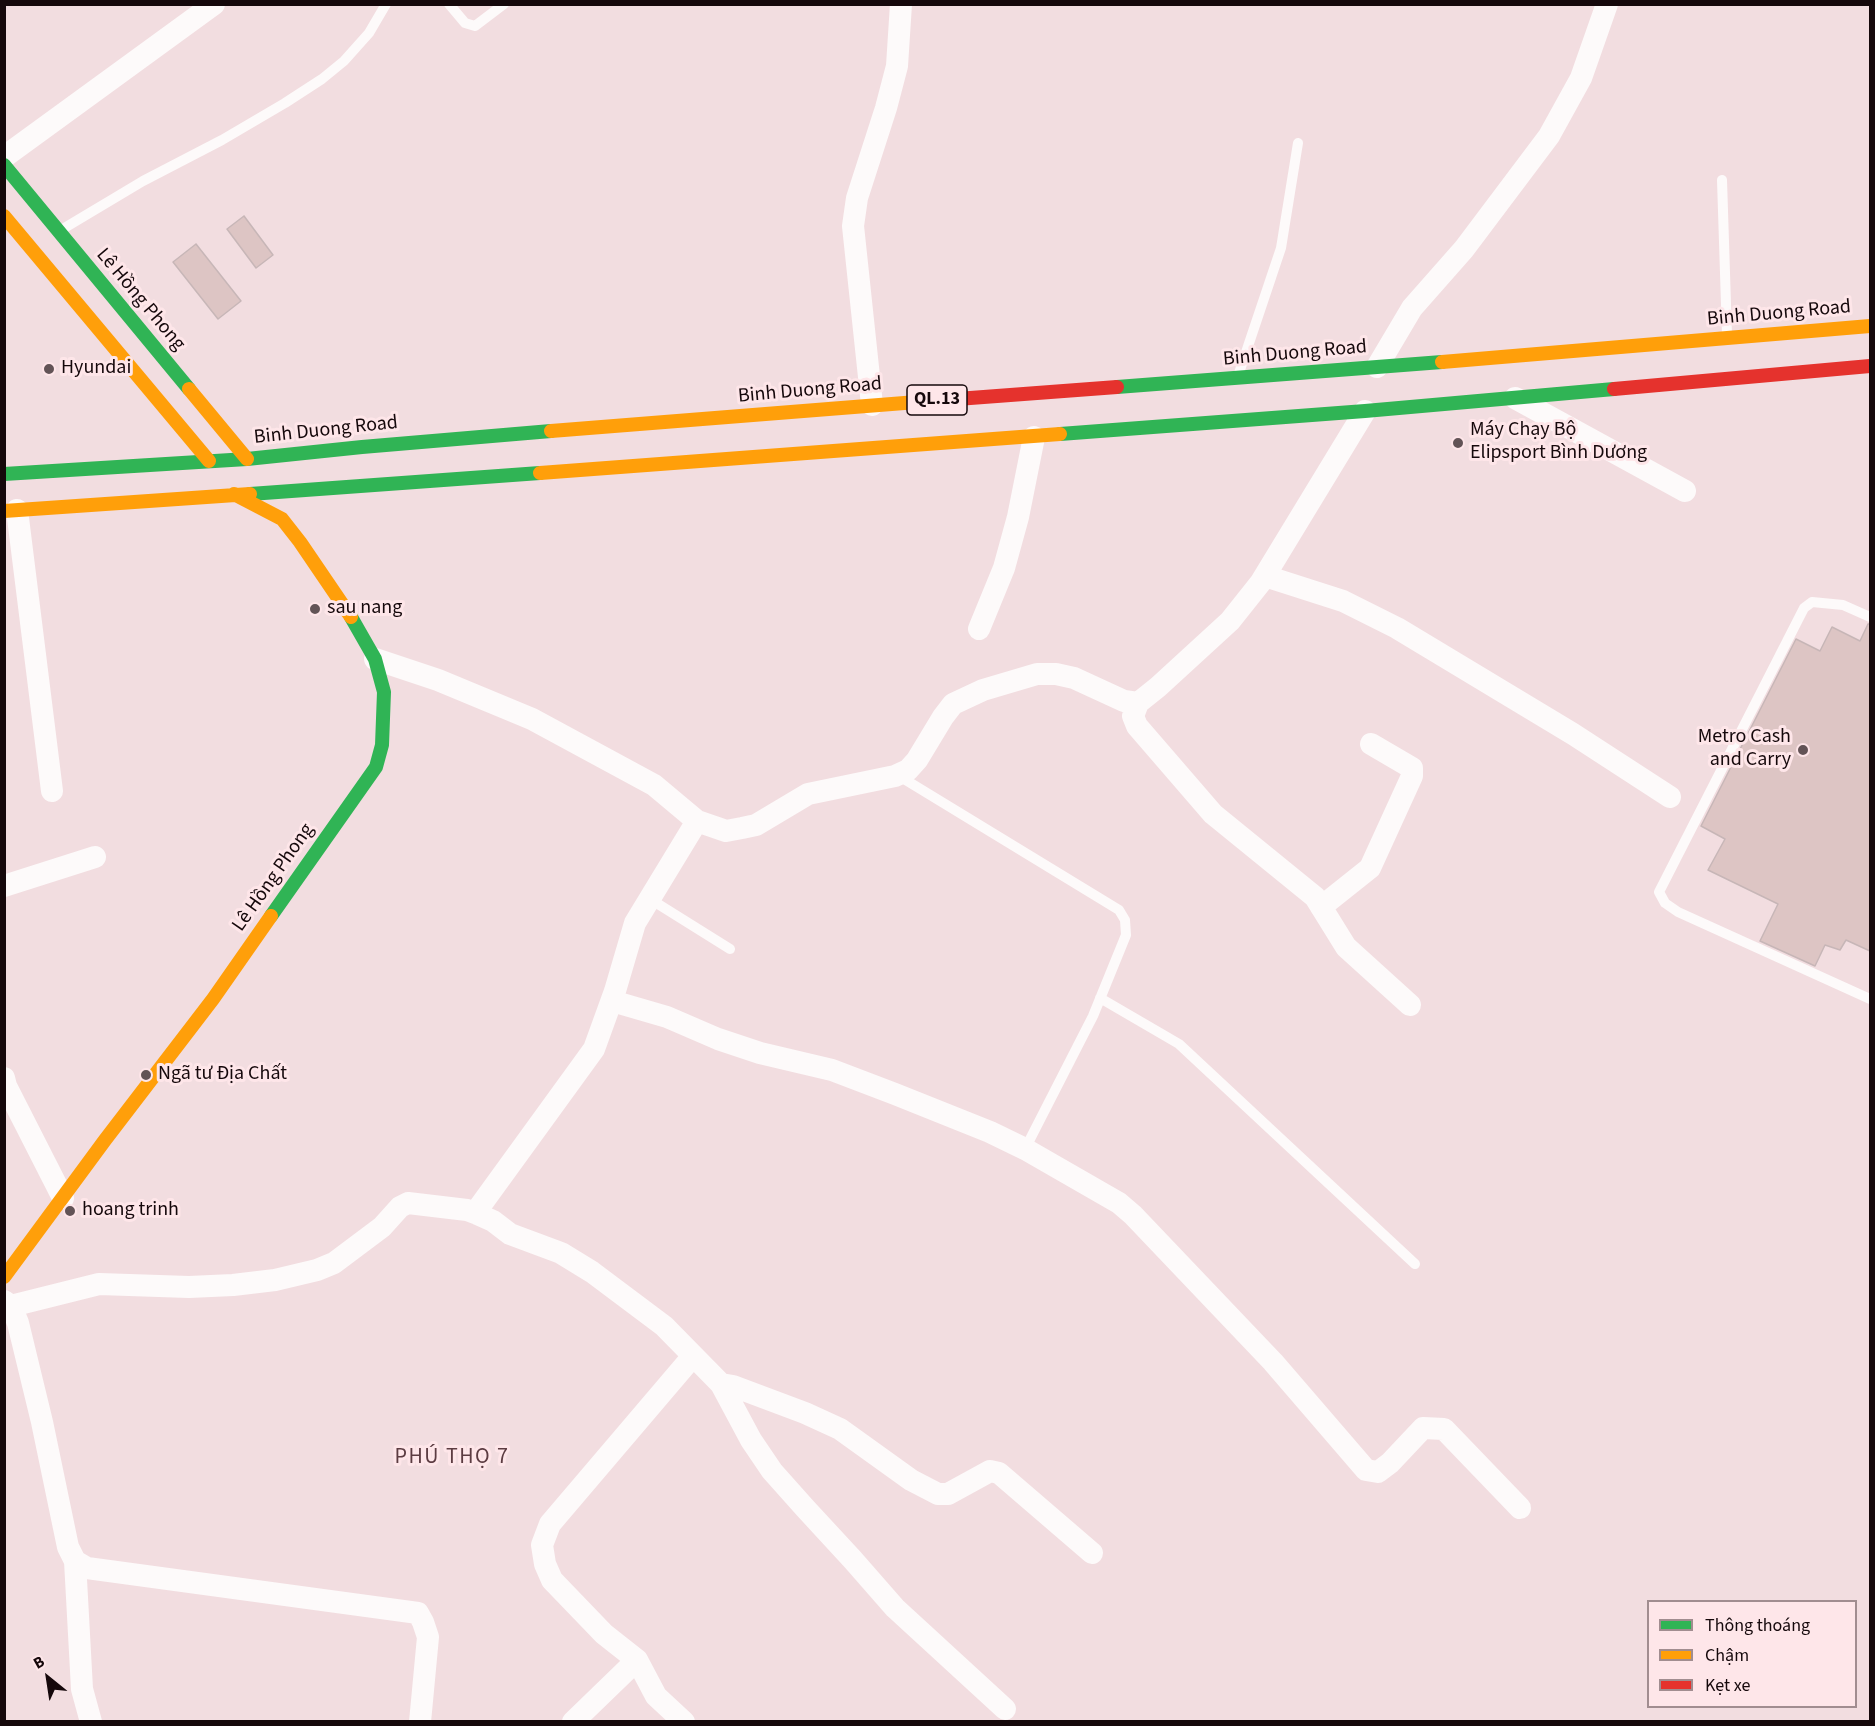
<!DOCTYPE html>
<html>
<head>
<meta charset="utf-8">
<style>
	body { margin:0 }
	#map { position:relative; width:1875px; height:1726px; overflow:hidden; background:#f2dde0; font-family:"Source Sans 3",sans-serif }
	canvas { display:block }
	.frame { position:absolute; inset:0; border:6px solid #15080b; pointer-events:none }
	.legend { position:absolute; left:1647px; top:1600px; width:210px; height:108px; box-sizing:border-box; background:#fee6e9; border:2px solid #a18d90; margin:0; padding:8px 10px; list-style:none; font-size:18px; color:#15080b }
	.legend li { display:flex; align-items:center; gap:12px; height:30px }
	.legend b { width:30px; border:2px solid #a18d90 }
	.north { position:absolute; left:18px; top:1648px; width:60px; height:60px; -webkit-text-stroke:4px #fee6e9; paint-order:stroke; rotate:330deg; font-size:16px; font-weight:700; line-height:24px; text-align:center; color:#15080b }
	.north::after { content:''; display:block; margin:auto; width:21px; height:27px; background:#15080b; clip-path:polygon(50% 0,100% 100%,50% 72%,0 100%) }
</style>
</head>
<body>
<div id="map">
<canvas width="1875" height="1726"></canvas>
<div class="frame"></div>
<ul class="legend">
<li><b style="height:8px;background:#30b455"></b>Thông thoáng</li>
<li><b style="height:8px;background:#ff9f0a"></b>Chậm</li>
<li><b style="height:8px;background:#e5322d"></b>Kẹt xe</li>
</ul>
<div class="north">B</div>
</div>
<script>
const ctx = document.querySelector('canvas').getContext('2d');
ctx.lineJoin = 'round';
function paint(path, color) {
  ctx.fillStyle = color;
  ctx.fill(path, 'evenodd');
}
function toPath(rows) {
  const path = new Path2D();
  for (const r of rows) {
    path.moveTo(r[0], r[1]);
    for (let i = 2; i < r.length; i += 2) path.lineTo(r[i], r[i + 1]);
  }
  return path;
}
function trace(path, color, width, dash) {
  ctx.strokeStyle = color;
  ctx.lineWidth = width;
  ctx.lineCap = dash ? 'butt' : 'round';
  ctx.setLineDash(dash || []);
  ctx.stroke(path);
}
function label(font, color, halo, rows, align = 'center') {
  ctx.font = font + ' "Source Sans 3",sans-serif';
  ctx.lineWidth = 6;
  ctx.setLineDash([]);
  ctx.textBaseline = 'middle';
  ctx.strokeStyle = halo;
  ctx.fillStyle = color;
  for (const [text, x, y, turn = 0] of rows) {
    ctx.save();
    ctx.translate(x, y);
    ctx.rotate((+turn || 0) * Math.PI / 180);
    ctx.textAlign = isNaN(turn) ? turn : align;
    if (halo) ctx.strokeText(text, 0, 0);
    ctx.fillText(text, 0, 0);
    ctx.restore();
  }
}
const building = toPath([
	[244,216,273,255,256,268,227,229,244,216],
	[196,244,241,301,218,319,173,262,196,244],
	[1868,624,1870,624,1870,951,1846,940,1840,950,1825,945,1815,966,1760,941,1778,904,1708,870,1725,839,1701,826,1796,639,1820,651,1832,627,1860,641,1868,624]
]);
paint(building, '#ddc5c4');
trace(building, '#c7b6b7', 1.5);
trace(toPath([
	[449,4,465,23,475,26,504,4],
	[1722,180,1727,335],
	[61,230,143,181,222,140,285,103,322,79,344,61,369,33,386,4],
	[1238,376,1281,248,1298,143],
	[1870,617,1843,605,1812,602,1804,608,1659,892,1665,903,1678,912,1870,999],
	[900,774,904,779,1119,910,1125,920,1126,935,1093,1016,1025,1149],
	[650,899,730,949],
	[1100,998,1179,1044,1415,1264]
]), '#fdfafa', 10);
trace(toPath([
	[4,157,214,4],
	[1377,367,1412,308,1464,249,1549,136,1581,78,1607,4],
	[1515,398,1685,491],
	[872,405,853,226,857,198,886,108,897,66,901,4],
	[17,510,52,791],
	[1265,576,1343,601,1397,628,1573,734,1670,797],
	[979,629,1004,568,1018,517,1034,437],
	[375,659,438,680,532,719,654,785,697,821,635,923,615,991,594,1049,475,1213],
	[1138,703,1133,716,1137,726,1213,814,1315,897,1346,947,1410,1005],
	[697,821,726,831,742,828,756,825,808,794,895,776,908,770,917,760,943,717,953,704,983,690,1037,674,1056,674,1074,678,1124,701,1138,703,1158,687,1230,621,1261,582,1365,411],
	[4,886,95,857],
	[1321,907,1370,868,1412,776,1412,768,1371,744],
	[612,1001,667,1017,718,1039,760,1053,832,1070,895,1094,990,1132,1025,1149,1119,1203,1133,1215,1273,1362,1366,1470,1378,1472,1390,1463,1423,1428,1444,1429,1520,1508],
	[4,1078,6,1086,63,1198],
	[4,1301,11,1306,18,1323,42,1422,68,1547,75,1561,87,1568,418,1613,423,1622,428,1637,420,1722],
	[11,1306,99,1284,189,1287,233,1285,275,1280,317,1270,334,1263,382,1227,400,1207,408,1203,467,1210,475,1213,493,1221,510,1234,561,1253,592,1272,664,1326,721,1384,751,1440,772,1471,805,1508,853,1560,895,1608,1005,1709],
	[721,1384,733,1386,805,1413,840,1429,911,1480,938,1494,948,1494,990,1471,999,1473,1092,1553],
	[75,1561,82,1689,91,1722],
	[573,1722,637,1660],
	[684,1722,656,1696,637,1660,604,1634,552,1580,545,1564,542,1545,550,1524,693,1356]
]), '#fdfafa', 22);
trace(toPath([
	[4,165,189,389],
	[1117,387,1442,362],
	[1060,434,1365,411,1614,389],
	[4,474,247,459,362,447,551,431],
	[250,494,540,473],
	[271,916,376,767,382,745,384,692,375,659,351,617]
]), '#30b455', 14);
trace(toPath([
	[4,216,209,461],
	[1442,362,1870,326],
	[189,389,247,459],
	[551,431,917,402],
	[540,473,1060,434],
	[234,494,282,519,300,542,351,617],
	[4,511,250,494],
	[4,1277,105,1140,213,999,271,916]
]), '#ff9f0a', 14);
trace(toPath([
	[1614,389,1870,366],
	[917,402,1117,387]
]), '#e5322d', 14);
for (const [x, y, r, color] of [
	[49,369,6,"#625356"],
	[1458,443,6,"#625356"],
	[315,609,6,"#625356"],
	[1803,750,6,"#625356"],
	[146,1075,6,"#625356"],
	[70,1211,6,"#625356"]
]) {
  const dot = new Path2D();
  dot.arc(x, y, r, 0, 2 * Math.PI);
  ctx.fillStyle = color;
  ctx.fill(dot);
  trace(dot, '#fee6e9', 2);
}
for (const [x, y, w] of [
	[937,400,60]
]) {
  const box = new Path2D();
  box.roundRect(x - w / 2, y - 15, w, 30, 4.5);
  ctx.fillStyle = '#fee6e9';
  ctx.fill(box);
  trace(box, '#15080b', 1.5);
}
label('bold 18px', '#15080b', null, [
	["QL.13",937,400]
]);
label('20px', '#15080b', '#fee6e9', [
	["Lê Hồng Phong",140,300,50],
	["Binh Duong Road",1779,314,-5],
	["Binh Duong Road",1295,354,-5],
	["Binh Duong Road",810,391,-5],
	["Binh Duong Road",326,431,-6],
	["Lê Hồng Phong",274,878,-55]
]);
label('20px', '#15080b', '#fee6e9', [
	["Hyundai",61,369],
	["Máy Chạy Bộ",1470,431],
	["Elipsport Bình Dương",1470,454],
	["sau nang",327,609],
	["Metro Cash",1791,738,"right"],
	["and Carry",1791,761,"right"],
	["Ngã tư Địa Chất",158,1075],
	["hoang trinh",82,1211]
], 'left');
ctx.letterSpacing = '1.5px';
label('22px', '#5c3c42', '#fee6e9', [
	["PHÚ THỌ 7",452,1458]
]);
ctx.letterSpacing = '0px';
</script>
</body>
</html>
